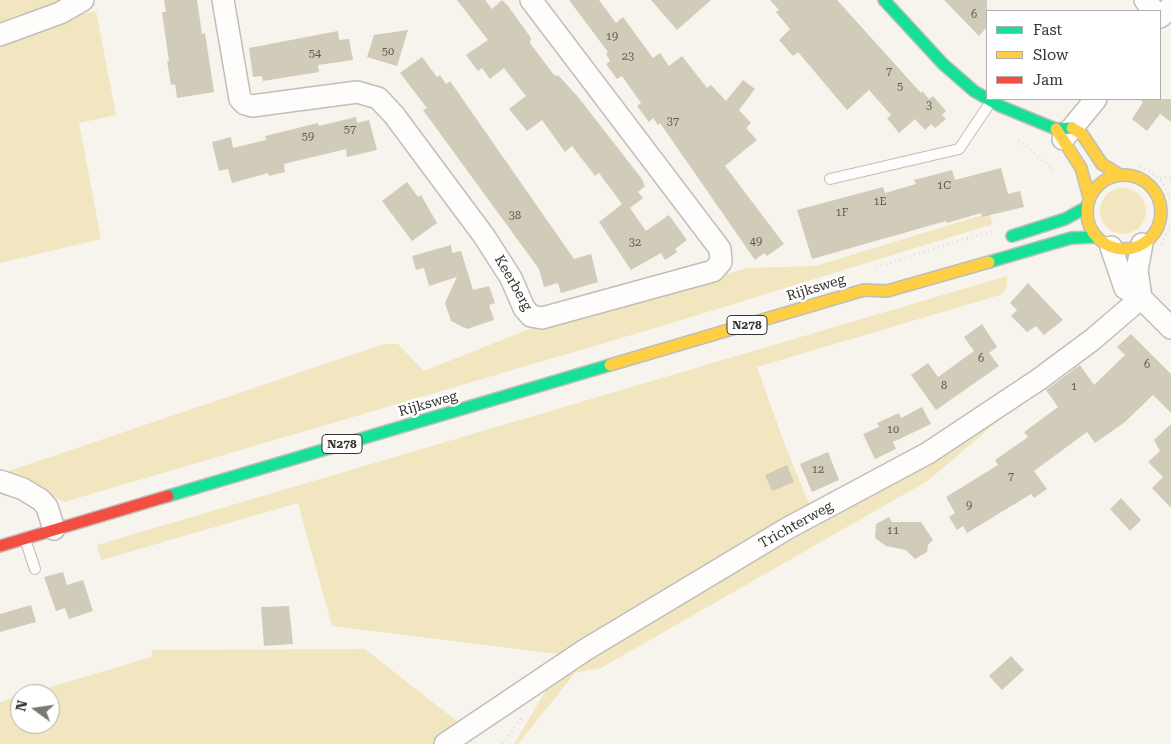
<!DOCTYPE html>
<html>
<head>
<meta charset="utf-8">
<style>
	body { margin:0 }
	#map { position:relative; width:1171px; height:744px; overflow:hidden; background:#f6f4ec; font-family:"Roboto Serif",serif }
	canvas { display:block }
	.legend { position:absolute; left:986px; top:10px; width:175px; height:90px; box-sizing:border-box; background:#fff; border:1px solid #afaeac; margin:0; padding:6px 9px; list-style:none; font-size:15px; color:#363530 }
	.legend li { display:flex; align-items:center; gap:10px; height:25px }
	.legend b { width:25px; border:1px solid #afaeac }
	.north { position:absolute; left:10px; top:684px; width:50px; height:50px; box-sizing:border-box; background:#fff; border:1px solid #afaeac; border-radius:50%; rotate:284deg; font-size:14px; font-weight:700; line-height:20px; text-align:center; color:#363530 }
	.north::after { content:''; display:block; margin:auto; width:18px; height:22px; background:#797872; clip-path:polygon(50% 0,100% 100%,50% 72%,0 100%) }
</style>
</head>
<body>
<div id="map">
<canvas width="1171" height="744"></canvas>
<ul class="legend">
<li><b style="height:6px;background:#16e098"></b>Fast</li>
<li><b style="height:6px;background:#ffcf43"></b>Slow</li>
<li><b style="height:6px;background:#f24e42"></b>Jam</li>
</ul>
<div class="north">N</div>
</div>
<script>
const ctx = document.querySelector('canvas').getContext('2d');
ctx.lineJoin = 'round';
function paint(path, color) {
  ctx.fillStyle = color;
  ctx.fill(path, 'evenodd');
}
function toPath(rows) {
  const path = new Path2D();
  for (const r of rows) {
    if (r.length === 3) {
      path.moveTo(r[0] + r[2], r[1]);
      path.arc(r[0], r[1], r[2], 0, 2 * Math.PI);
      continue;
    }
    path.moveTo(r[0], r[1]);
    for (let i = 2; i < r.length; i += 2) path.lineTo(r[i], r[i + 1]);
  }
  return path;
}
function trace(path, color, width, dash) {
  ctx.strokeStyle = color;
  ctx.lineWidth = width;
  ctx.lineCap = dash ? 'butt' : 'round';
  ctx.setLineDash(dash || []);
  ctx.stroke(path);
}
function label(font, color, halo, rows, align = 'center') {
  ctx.font = font + ' "Roboto Serif",serif';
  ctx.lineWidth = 5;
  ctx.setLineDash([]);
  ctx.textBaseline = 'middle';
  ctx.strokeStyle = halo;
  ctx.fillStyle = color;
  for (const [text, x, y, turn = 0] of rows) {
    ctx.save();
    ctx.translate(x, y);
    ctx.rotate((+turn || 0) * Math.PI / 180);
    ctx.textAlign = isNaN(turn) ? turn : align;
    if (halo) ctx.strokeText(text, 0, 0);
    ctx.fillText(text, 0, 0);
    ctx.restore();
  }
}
paint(toPath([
	[0,0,83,0,69,17,96,11,116,115,79,123,101,239,0,263],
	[1123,211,23],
	[989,213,993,224,662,326,64,502,39,488,0,474,384,344,398,344,424,371,542,324,748,268,815,266],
	[1007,276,1007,285,1003,294,757,367,786,448,811,508,567,655,332,626,298,503,101,560,97,545],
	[1013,408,929,480,601,668,575,673,518,744,514,744,552,680,701,590,923,467],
	[365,649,463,726,435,744,0,744,0,702,20,696,20,724,50,724,50,694,28,694,151,657,153,650]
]), '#f2e6c0');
paint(toPath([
	[164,0,197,0,202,34,205,33,214,92,177,98,175,84,171,85,167,61,169,61,162,12,166,12],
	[457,0,485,0,492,9,502,0,508,6,531,38,530,43,554,75,559,76,578,97,642,179,645,186,638,192,643,198,630,208,646,231,669,215,687,240,675,249,677,252,665,260,661,253,631,270,599,222,622,204,599,173,595,176,572,146,565,152,542,120,527,131,509,109,526,96,504,68,490,79,482,68,478,71,466,55,488,40],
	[569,0,599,0,616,23,623,17,653,58,660,53,669,66,682,56,707,88,711,85,726,101,743,80,755,89,739,110,751,123,746,128,757,140,725,166,784,244,767,256,764,253,755,260,660,123,658,125,653,118,649,122,637,106,641,103,622,76,617,79,606,64,610,61,606,54,608,52],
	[651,0,711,0,677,30],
	[770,0,837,0,921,93,922,91,929,99,933,96,946,111,942,115,946,119,935,128,931,124,925,130,915,119,899,133,887,118,891,115,869,90,847,110,798,52,793,56,779,40,790,29,776,12,779,10],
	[944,0,987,0,987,27,979,36],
	[408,30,397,66,367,57,374,35],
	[338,31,339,40,349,39,353,60,318,65,319,72,263,81,262,76,253,77,249,48],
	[422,57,437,77,440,75,446,84,450,81,574,259,591,254,598,282,561,293,558,283,544,287,539,269,423,110,427,108,400,73],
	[1139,99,1171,99,1171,122,1160,114,1147,131,1132,119,1143,102],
	[356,117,357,123,369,120,377,150,347,157,346,149,284,164,285,172,269,176,268,173,232,183,228,169,219,171,212,142,231,137,233,148,266,140,265,136,318,123,319,126],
	[1001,168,1008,194,1020,191,1024,207,982,217,981,213,947,223,946,221,812,259,797,210,883,187,885,193,916,184,914,180,952,170,955,180],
	[407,182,418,197,421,195,437,223,412,241,382,201],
	[451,245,452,253,461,251,473,290,489,286,495,303,489,305,494,320,467,329,451,321,445,303,457,277,429,286,424,268,416,270,412,256],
	[1028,283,1063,320,1044,335,1036,326,1027,332,1011,316,1017,310,1010,303],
	[982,324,997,347,989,353,999,366,936,410,911,375,928,363,938,377,974,351,964,337],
	[1131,334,1171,374,1171,413,1153,395,1125,422,1095,443,1087,432,1034,471,1047,489,1034,498,1031,494,967,533,963,526,957,530,949,517,955,513,946,497,998,465,995,460,1028,437,1024,432,1058,407,1046,390,1080,365,1094,385,1125,355,1117,347],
	[922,407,931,424,893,442,896,449,875,459,863,434,879,427,877,423,899,413,901,418],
	[1171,424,1171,508,1152,488,1163,477,1148,462,1160,451,1154,440],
	[828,452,839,480,812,492,800,464],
	[787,465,794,482,772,491,765,475],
	[1121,498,1141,520,1130,531,1110,509],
	[889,517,892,522,921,522,933,540,928,545,927,552,915,559,906,550,886,546,875,538,876,524],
	[63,572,67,585,83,580,93,611,69,619,65,608,56,611,44,577],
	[31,605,36,622,0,632,0,614],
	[289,606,293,644,264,646,261,607],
	[1011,656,1024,670,1002,690,989,676]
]), '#d1cbb9');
const lane = toPath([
	[830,179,959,149,990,103],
	[25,539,35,569]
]);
const street = toPath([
	[223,0,240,99,245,104,252,106,357,92,378,98,394,115,484,236,511,278,524,308,531,316,542,318,713,271,721,262,720,249,531,0],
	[1145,0,1154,11],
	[1160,17,1171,7],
	[0,35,60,13,83,0],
	[1063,139,1096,99],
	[1111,247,1125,288,1141,298,1171,328],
	[1141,298,1137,270,1142,244],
	[0,481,23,489,41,500,47,507,54,529],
	[445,744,585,650,788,528,928,453,1038,380,1092,340,1141,298]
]);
const fast = toPath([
	[884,0,943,64,974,91,1000,106,1056,129,1072,128],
	[1012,236,1065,219,1087,207],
	[989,262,1071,238,1096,237],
	[168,496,610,365]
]);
const slow = toPath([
	[1072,128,1082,134,1102,164,1120,175],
	[1056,129,1081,168,1089,197],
	[1124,212,37],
	[610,365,864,290,887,291,989,262]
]);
const jam = toPath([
	[0,546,168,496]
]);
trace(lane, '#c0beb9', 12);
trace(street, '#c0beb9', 24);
trace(fast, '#c0beb9', 14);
trace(slow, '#c0beb9', 14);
trace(jam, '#c0beb9', 14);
trace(toPath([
	[1019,140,1054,171],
	[1140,166,1159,178,1171,198],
	[1160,178,1171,177],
	[1161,244,1171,225],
	[876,267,992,231],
	[503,744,522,718]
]), '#dfdfdd', 3, [1, 4]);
trace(lane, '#fefdfc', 10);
trace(street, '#fefdfc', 21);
trace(fast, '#16e098', 11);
trace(slow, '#ffcf43', 11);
trace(jam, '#f24e42', 11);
label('11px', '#5d5a52', null, [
	["6",974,15],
	["19",612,37],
	["50",388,52],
	["54",315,54],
	["23",628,57],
	["7",889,72],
	["5",900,87],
	["3",929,106],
	["37",673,122],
	["57",350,130],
	["59",308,137],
	["1C",944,186],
	["1E",880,202],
	["1F",842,213],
	["38",515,216],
	["49",756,242],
	["32",635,243],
	["6",981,359],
	["6",1147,365],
	["8",944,386],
	["1",1074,387],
	["10",893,430],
	["12",818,470],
	["7",1011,477],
	["9",969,506],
	["11",893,531]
]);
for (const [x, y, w] of [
	[747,325,40],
	[342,444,40]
]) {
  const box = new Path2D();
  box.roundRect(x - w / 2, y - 9.5, w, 19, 4);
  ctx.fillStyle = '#fff';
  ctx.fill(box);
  trace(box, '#363530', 1);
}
label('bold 12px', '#363530', null, [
	["N278",747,325],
	["N278",342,444]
]);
label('14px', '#363530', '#fff', [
	["Keerberg",513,283,60],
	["Rijksweg",816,288,-17],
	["Rijksweg",428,404,-16],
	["Trichterweg",796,525,-29]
]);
</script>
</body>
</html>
